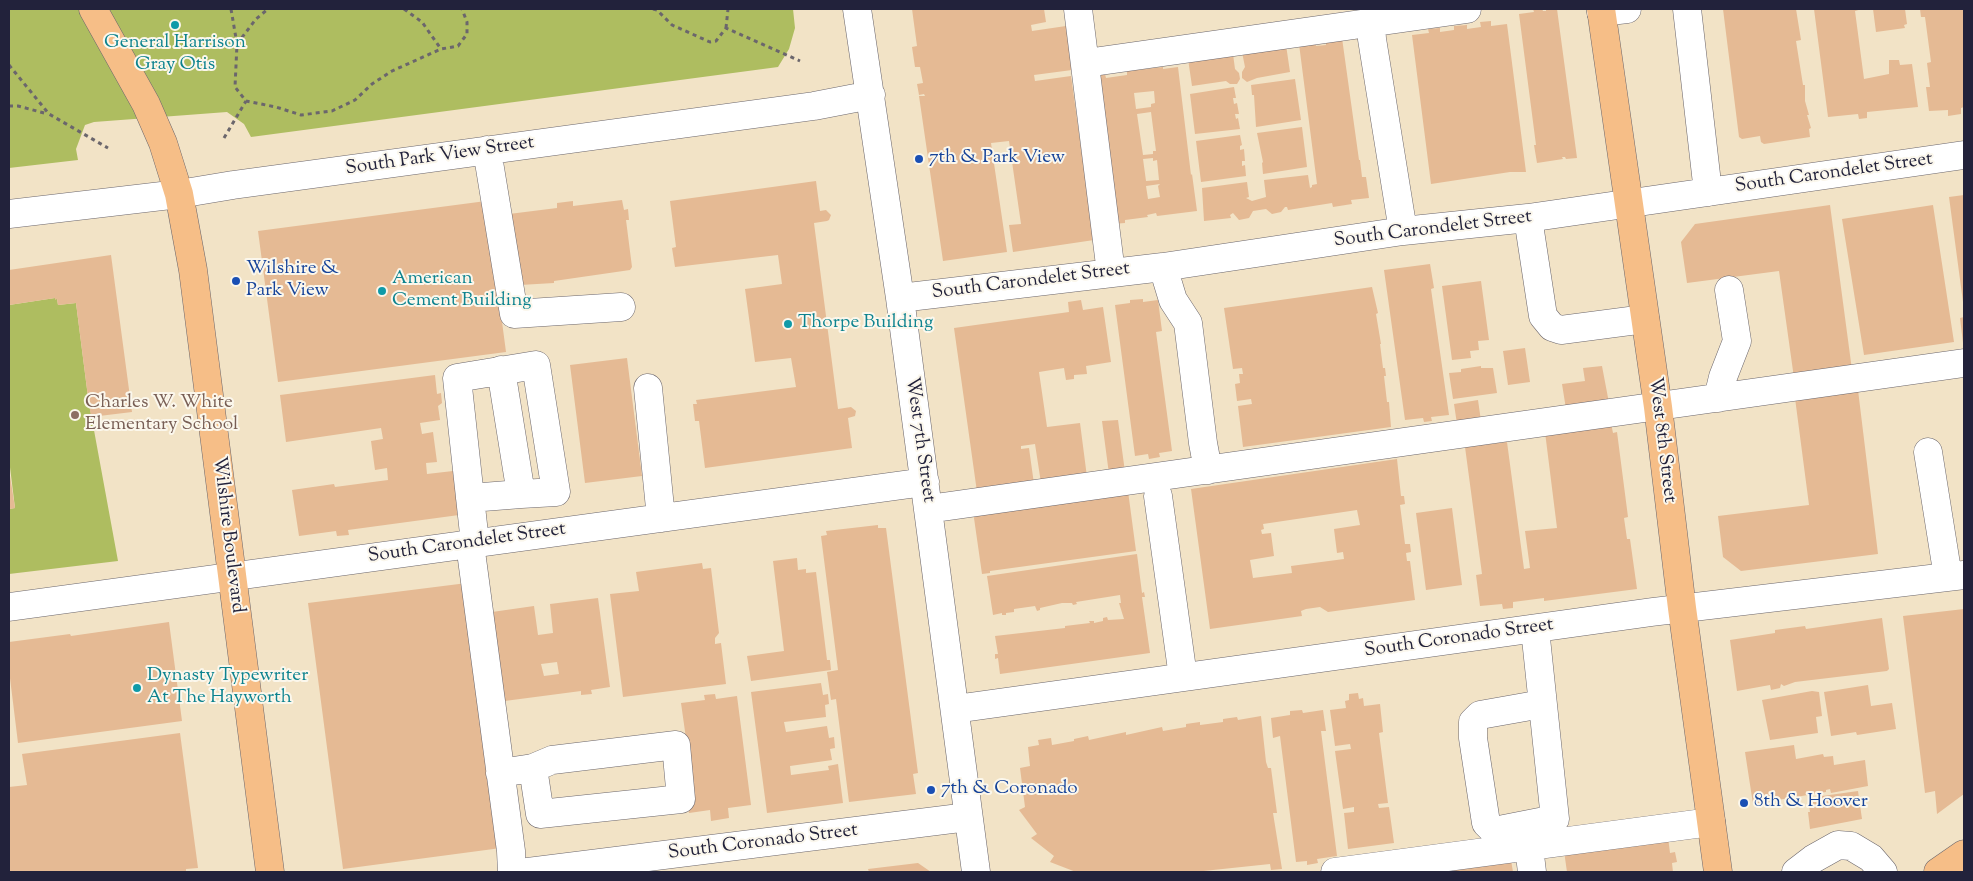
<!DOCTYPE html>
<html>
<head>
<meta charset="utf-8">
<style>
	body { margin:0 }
	#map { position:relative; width:1973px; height:881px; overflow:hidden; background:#f2e3c6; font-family:"Sorts Mill Goudy",serif }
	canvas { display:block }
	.frame { position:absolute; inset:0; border:10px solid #22223b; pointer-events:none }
</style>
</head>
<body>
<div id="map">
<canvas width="1973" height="881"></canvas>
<div class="frame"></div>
</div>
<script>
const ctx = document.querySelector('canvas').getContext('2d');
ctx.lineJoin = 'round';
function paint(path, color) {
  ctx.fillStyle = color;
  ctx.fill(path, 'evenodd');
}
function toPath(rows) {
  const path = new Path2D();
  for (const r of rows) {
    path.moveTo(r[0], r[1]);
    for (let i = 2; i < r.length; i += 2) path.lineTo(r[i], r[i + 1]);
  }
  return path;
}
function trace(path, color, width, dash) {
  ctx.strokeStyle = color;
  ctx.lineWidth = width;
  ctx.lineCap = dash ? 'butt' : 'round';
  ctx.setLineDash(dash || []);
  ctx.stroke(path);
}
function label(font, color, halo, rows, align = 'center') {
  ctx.font = font + ' "Sorts Mill Goudy",serif';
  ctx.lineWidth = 4;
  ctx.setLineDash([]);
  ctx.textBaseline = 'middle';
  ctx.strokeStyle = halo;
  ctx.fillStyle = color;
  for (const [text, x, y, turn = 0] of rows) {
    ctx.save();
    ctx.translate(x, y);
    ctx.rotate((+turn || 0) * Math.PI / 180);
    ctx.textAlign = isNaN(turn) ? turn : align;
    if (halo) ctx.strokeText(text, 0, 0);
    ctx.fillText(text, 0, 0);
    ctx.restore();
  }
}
paint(toPath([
	[9,9,793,9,795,28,789,49,778,67,251,137,244,124,227,112,94,122,85,125,76,149,78,160,9,168],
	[55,298,57,299,58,305,76,303,88,397,85,397,86,403,89,403,118,561,9,574,9,509,15,508,9,459,9,305]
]), '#aebd60');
paint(toPath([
	[912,9,1044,9,1046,22,1031,25,1032,31,1066,26,1072,70,1034,75,1035,81,1071,76,1094,240,1013,252,1009,225,1021,224,1009,141,991,143,1007,252,943,261,919,96,925,96,924,94,919,95,917,84,923,83,920,67,915,67,912,47,917,46],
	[1533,9,1542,9,1543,11,1546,11,1546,9,1557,9,1577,158,1566,159,1565,157,1562,157,1563,159,1537,163,1534,145,1536,145,1519,14,1534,12],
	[1723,9,1796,9,1801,40,1796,41,1803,85,1805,85,1805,101,1809,115,1807,115,1811,128,1809,129,1810,137,1764,144,1761,142,1760,136,1742,139,1739,137],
	[1814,9,1862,9,1855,11,1864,79,1889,74,1889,60,1899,60,1900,65,1912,64,1918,107,1867,112,1867,118,1859,119,1858,114,1828,117],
	[1873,9,1905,9,1907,24,1904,25,1905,28,1876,32],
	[1920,9,1963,9,1964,107,1961,108,1961,114,1948,116,1948,110,1929,111,1926,87,1930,87,1927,63,1931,62,1925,17,1921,17],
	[1491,21,1491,26,1507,24,1526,172,1510,172,1431,184,1412,35,1429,33,1428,29,1440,28,1440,32,1454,30,1454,26,1467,25,1467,29,1481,27,1480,22],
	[1342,38,1359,160,1360,160,1362,177,1366,177,1369,198,1351,200,1352,204,1333,207,1332,203,1288,210,1287,207,1285,207,1281,212,1272,214,1266,209,1253,211,1249,218,1239,220,1233,213,1230,215,1231,218,1204,221,1202,188,1247,182,1249,197,1246,198,1252,201,1266,197,1264,180,1308,175,1310,188,1312,187,1312,185,1317,184,1299,44,1316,41,1316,46,1326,45,1326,40],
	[1286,45,1290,72,1257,78,1247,82,1242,78,1242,72,1245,67,1242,52],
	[1233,54,1235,69,1239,73,1240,79,1237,84,1230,84,1226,81,1192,86,1188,59],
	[1163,67,1163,69,1178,67,1191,175,1192,174,1197,211,1157,216,1156,213,1147,215,1148,217,1125,220,1125,223,1112,224,1093,76,1105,74,1106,78,1127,75,1127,71],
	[1154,91,1155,103,1151,104,1151,107,1136,109,1134,93],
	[1151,112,1156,151,1153,151,1153,154,1143,155,1137,114],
	[1153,158,1153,161,1157,160,1159,180,1146,181,1143,159],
	[1160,184,1158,186,1160,197,1148,199,1146,186],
	[1295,79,1301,120,1256,127,1254,95,1252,95,1251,85],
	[1234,87,1236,98,1233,98,1234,104,1237,103,1239,114,1235,114,1236,119,1238,118,1240,129,1195,134,1190,94],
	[1302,127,1307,167,1263,174,1262,163,1263,162,1257,133],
	[1240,135,1242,145,1240,146,1240,150,1244,149,1245,161,1242,161,1242,166,1245,165,1246,176,1201,182,1196,141],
	[816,181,820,211,826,210,831,215,829,220,827,221,814,223,838,409,851,407,856,411,855,416,848,418,852,448,705,468,699,421,695,421,693,404,697,404,696,400,796,387,791,358,755,362,745,289,782,284,778,255,675,267,672,248,676,247,670,201],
	[1964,195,1964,302,1963,302,1949,197],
	[622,200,624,210,628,209,629,220,626,220,632,267,630,270,554,281,554,283,520,285,509,214,557,208,557,203,573,201,573,206],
	[486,201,506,352,278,382,258,231],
	[1830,205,1852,370,1794,378,1779,271,1687,283,1681,242,1695,224],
	[1933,205,1954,342,1864,355,1842,219],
	[111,255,132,412,91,417,89,403,86,404,85,397,88,397,76,303,58,305,57,299,55,300,55,298,9,305,9,270],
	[1430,264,1434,288,1431,289,1449,415,1431,417,1432,421,1424,422,1423,418,1405,420,1384,270],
	[1481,281,1489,340,1478,341,1479,350,1470,351,1471,358,1452,360,1442,286],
	[1372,287,1378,313,1376,314,1381,344,1380,344,1383,368,1385,368,1386,376,1384,376,1387,402,1389,402,1391,427,1243,447,1238,406,1252,404,1251,399,1237,401,1235,384,1240,383,1239,374,1243,374,1242,368,1233,369,1224,308],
	[1143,299,1143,302,1158,300,1162,331,1156,332,1172,451,1159,453,1160,457,1149,459,1148,454,1135,456,1115,305,1130,303,1130,300],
	[1081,300,1083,310,1103,307,1111,362,1086,366,1087,374,1074,375,1074,379,1066,380,1064,368,1039,372,1047,427,1080,423,1087,477,1041,483,1035,444,1021,446,1021,449,1029,448,1034,484,977,492,954,328,1069,312,1068,302],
	[1964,317,1964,343,1963,343,1960,318],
	[1525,348,1530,382,1508,385,1503,351],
	[627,358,642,476,585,483,570,365],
	[1481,366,1481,368,1493,368,1497,393,1453,399,1449,373,1461,372,1461,369],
	[1602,366,1609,403,1566,409,1562,384,1585,381,1583,368],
	[435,375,437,394,441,393,442,403,438,406,440,420,420,423,422,434,433,432,437,462,426,463,427,474,453,471,459,515,348,530,349,535,337,536,336,531,299,536,292,490,334,484,335,487,388,480,387,468,375,470,371,441,383,439,381,428,286,442,280,395],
	[1858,390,1878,554,1741,571,1723,557,1718,516,1809,505,1795,398],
	[1478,400,1481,421,1457,424,1454,404],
	[1118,420,1125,472,1109,474,1102,421],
	[1611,423,1613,433,1617,432,1628,517,1624,518,1627,539,1630,539,1637,589,1544,601,1544,598,1513,602,1513,608,1503,609,1502,604,1480,606,1476,575,1482,574,1465,447,1507,442,1524,569,1530,568,1525,531,1557,528,1545,432],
	[1397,459,1401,496,1404,496,1405,504,1400,505,1405,544,1410,544,1411,552,1406,553,1407,561,1410,561,1415,600,1328,612,1320,607,1306,609,1301,611,1302,616,1210,629,1191,489],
	[1357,510,1360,525,1334,529,1337,553,1343,552,1344,559,1291,566,1292,573,1253,578,1250,560,1274,556,1271,533,1262,534,1261,530,1264,529,1263,524],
	[9,469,15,508,9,509],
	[1128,491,1136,551,990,571,990,573,982,574,973,511],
	[1452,508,1462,585,1426,590,1416,513],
	[878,525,878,528,886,528,918,773,913,774,916,794,849,802,836,699,831,700,827,672,838,670,821,536,827,535,826,531],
	[1137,554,1142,593,1144,592,1145,597,1142,597,1150,653,1000,674,998,658,995,659,995,654,998,654,995,636,1065,628,1065,626,1090,623,1089,621,1094,621,1094,623,1103,621,1103,618,1107,617,1108,620,1124,619,1119,603,1121,603,1120,595,1076,602,1077,604,1073,605,1072,603,1062,603,1040,608,1040,610,1037,611,1035,606,1014,609,1014,612,1006,613,1006,615,1002,615,1002,613,993,615,987,576],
	[797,558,798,570,806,569,806,573,816,572,827,660,830,660,831,670,751,681,747,656,784,651,773,561],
	[702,563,703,569,711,568,719,633,715,638,715,644,721,643,726,684,623,697,610,594,639,591,636,572],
	[467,583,501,848,343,869,308,603],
	[598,598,610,687,591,690,592,694,581,695,581,691,497,702,485,613,534,606,538,635,553,633,550,604],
	[557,662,559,674,544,676,541,664],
	[1964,609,1964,794,1937,814,1935,791,1925,793,1903,616],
	[1882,618,1889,669,1887,671,1795,682,1784,686,1781,684,1780,688,1771,690,1770,685,1737,691,1730,640,1775,633,1775,630,1805,626,1806,629],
	[169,622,182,721,18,743,9,670,9,642,70,634,71,636],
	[821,683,823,695,828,694,829,704,825,705,826,717,784,722,786,732,827,726,829,738,834,737,835,748,830,749,832,760,790,766,791,775,829,770,828,766,838,764,843,803,767,813,751,692],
	[1868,685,1871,706,1892,703,1896,729,1857,735,1856,732,1831,736,1824,692],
	[1812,691,1819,692,1822,716,1816,717,1818,733,1770,740,1762,700],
	[1358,693,1359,699,1363,698,1364,706,1380,704,1383,732,1379,733,1388,803,1378,804,1379,808,1389,807,1394,843,1348,849,1344,813,1354,812,1354,807,1343,809,1335,751,1351,749,1350,744,1335,746,1330,710,1346,708,1345,701,1349,700,1349,694],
	[715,694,716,699,737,696,751,805,728,808,729,818,711,821,710,810,689,813,685,789,693,788,681,703,705,700,704,695],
	[1302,710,1303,713,1323,710,1326,731,1321,731,1337,856,1317,859,1318,863,1307,865,1307,861,1296,862,1280,736,1273,738,1271,718,1290,715,1290,711],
	[1261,716,1266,762,1268,768,1271,768,1277,813,1273,813,1282,869,1271,870,1270,864,1194,872,1076,872,1050,862,1054,856,1031,838,1037,834,1019,810,1025,807,1020,768,1030,766,1028,747,1039,745,1038,740,1051,738,1052,745,1074,741,1074,739,1088,736,1089,740,1126,732,1126,735,1162,727,1163,731,1186,727,1186,724,1200,722,1200,725,1223,722,1223,719,1237,717,1238,720],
	[180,733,198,868,186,869,186,872,9,872,9,787,27,785,22,754],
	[1794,745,1796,759,1823,754,1824,757,1833,756,1834,765,1865,760,1868,786,1831,793,1830,789,1826,790,1826,792,1753,804,1745,752],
	[1858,791,1862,819,1810,829,1808,812,1810,812,1808,798],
	[1668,837,1670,853,1675,852,1677,862,1672,863,1673,872,1567,872,1564,851],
	[1511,860,1513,872,1420,872],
	[918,863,931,872,869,872,868,869]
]), '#e5ba94');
const minor = toPath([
	[857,9,900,298,976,872],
	[1078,9,1111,273],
	[1687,9,1708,192],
	[1601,12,1627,9],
	[1371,22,1372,39,1403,231],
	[1086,63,1467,9],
	[487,150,514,314,621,307],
	[9,214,179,194,233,185,814,106,871,95],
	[1528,218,1543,316,1552,327,1561,330,1645,319],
	[1163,267,1173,300,1188,323,1203,443,1208,470],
	[900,298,1163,267,1403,231,1528,218,1964,155],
	[648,388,661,518],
	[1718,398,1723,377,1737,341,1729,290],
	[1928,452,1948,577],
	[1158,496,1183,677],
	[470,498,521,494,501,370],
	[928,509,1964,363],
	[475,543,457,378,536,365,556,492,521,494],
	[470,544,511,851,512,872],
	[9,607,925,482],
	[1535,629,1555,819,1494,831,1486,823,1473,738,1473,722,1480,715,1542,704],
	[955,709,1652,612,1964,575],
	[500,773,533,768,552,760,676,745,681,799,540,814,533,768],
	[1529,847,1532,872],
	[528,872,968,817],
	[1335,872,1711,822],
	[1796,872,1813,859,1838,845,1851,846,1871,858,1883,872]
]);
const major = toPath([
	[93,9,146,104,163,143,179,194,193,270,270,872],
	[1601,9,1658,407,1682,608,1718,872],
	[1938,872,1964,854]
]);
trace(minor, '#6b666c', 29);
trace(major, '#6b666c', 29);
trace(toPath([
	[231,9,237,44,235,87,246,101,276,107,301,115,332,111,355,100,372,84,392,71,441,49,458,46,467,34,467,22,462,9],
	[404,9,422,22,441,49],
	[653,9,657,10,672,25,710,42,716,41,726,28,800,61],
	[726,28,728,9],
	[237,44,256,19,268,9],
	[9,65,49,114,108,148],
	[9,106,18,106,48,114],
	[224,138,246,101]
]), '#6b666c', 3, [4, 4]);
trace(minor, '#fff', 28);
trace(major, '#f6be87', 28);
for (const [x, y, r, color] of [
	[175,25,5,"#0f9aa8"],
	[919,159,5,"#1a4fb4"],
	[236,281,5,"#1a4fb4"],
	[382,291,5,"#0f9aa8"],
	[788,324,5,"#0f9aa8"],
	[75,415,5,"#8d6e63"],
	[137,688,5,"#0f9aa8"],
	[931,790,5,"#1a4fb4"],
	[1744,803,5,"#1a4fb4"]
]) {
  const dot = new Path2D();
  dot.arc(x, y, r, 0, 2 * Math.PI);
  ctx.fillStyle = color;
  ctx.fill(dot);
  trace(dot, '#fbf7ec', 2);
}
label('19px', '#0d838f', '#fbf7ec', [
	["General Harrison",175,44,"center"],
	["Gray Otis",175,66,"center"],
	["American",392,280],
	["Cement Building",392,302],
	["Thorpe Building",798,324],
	["Dynasty Typewriter",147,677],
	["At The Hayworth",147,699]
], 'left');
label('19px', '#22223b', '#fbf7ec', [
	["South Park View Street",440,157,-8],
	["South Carondelet Street",1834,174,-8],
	["South Carondelet Street",1433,230,-7],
	["South Carondelet Street",1031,282,-7],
	["West 7th Street",919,440,82],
	["West 8th Street",1661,440,83],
	["Wilshire Boulevard",227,535,83],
	["South Carondelet Street",467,544,-8],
	["South Coronado Street",1459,639,-8],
	["South Coronado Street",763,843,-7]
]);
label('19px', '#164399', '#fbf7ec', [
	["7th & Park View",929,159],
	["Wilshire &",246,270],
	["Park View",246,292],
	["7th & Coronado",941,790],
	["8th & Hoover",1754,803]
], 'left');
label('19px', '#785e54', '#fbf7ec', [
	["Charles W. White",85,404],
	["Elementary School",85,426]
], 'left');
</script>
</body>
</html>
